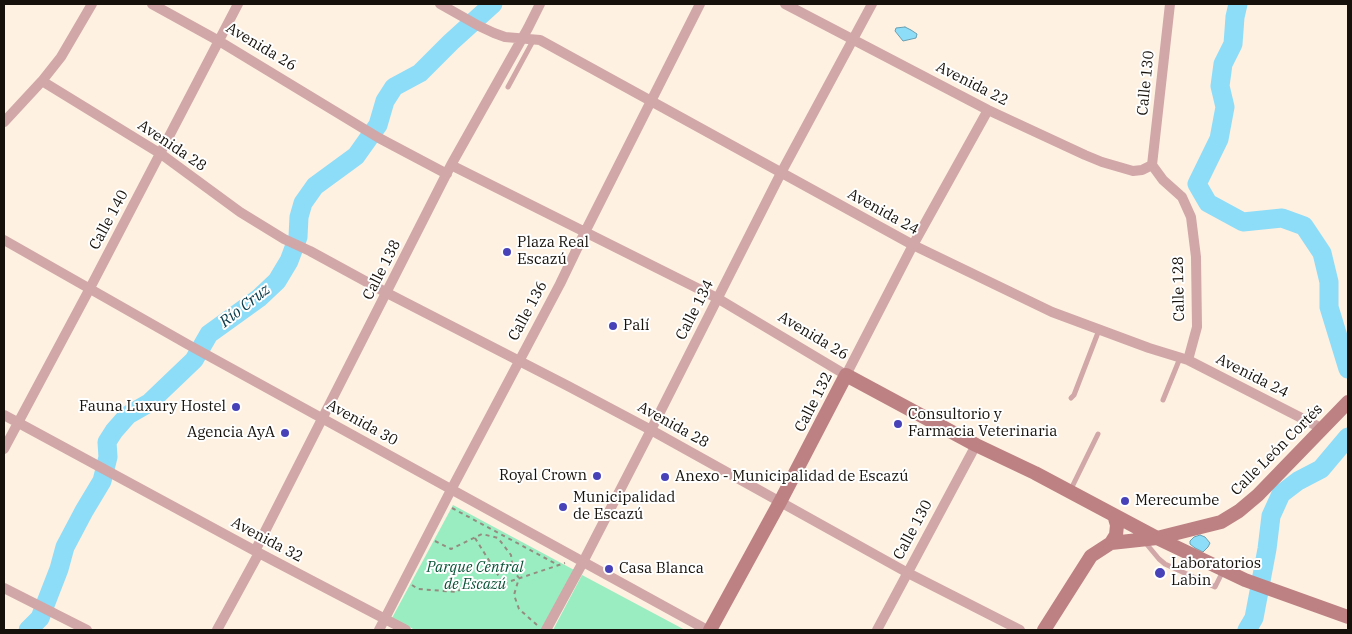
<!DOCTYPE html>
<html>
<head>
<meta charset="utf-8">
<style>
	body { margin:0 }
	#map { position:relative; width:1352px; height:634px; overflow:hidden; background:#fef1e1; font-family:"IBM Plex Serif",serif }
	canvas { display:block }
	.frame { position:absolute; inset:0; border:5px solid #16110a; pointer-events:none }
</style>
</head>
<body>
<div id="map">
<canvas width="1352" height="634"></canvas>
<div class="frame"></div>
</div>
<script>
const ctx = document.querySelector('canvas').getContext('2d');
ctx.lineJoin = 'round';
function paint(path, color) {
  ctx.fillStyle = color;
  ctx.fill(path, 'evenodd');
}
function toPath(rows) {
  const path = new Path2D();
  for (const r of rows) {
    path.moveTo(r[0], r[1]);
    for (let i = 2; i < r.length; i += 2) path.lineTo(r[i], r[i + 1]);
  }
  return path;
}
function trace(path, color, width, dash) {
  ctx.strokeStyle = color;
  ctx.lineWidth = width;
  ctx.lineCap = dash ? 'butt' : 'round';
  ctx.setLineDash(dash || []);
  ctx.stroke(path);
}
function label(font, color, halo, rows, align = 'center') {
  ctx.font = font + ' "IBM Plex Serif",serif';
  ctx.lineWidth = 4;
  ctx.setLineDash([]);
  ctx.textBaseline = 'middle';
  ctx.strokeStyle = halo;
  ctx.fillStyle = color;
  for (const [text, x, y, turn = 0] of rows) {
    ctx.save();
    ctx.translate(x, y);
    ctx.rotate((+turn || 0) * Math.PI / 180);
    ctx.textAlign = isNaN(turn) ? turn : align;
    if (halo) ctx.strokeText(text, 0, 0);
    ctx.fillText(text, 0, 0);
    ctx.restore();
  }
}
paint(toPath([
	[453,505,576,571,544,630,415,630,392,618],
	[582,575,685,630,553,630]
]), '#99edc1');
const water = toPath([
	[905,27,911,30,917,34,916,38,903,41,895,31,896,28,905,27],
	[1200,535,1205,537,1210,543,1208,547,1203,552,1195,548,1190,544,1190,541,1194,537,1200,535]
]);
paint(water, '#8ddcf8');
trace(water, '#699fb1', 1);
trace(toPath([
	[1238,4,1235,17,1233,44,1223,64,1220,86,1225,107,1219,139,1197,184,1208,203,1243,222,1282,218,1304,226,1322,253,1329,282,1329,307,1348,369],
	[28,630,40,618,59,569,65,547,84,511,102,481,108,457,107,442,114,431,128,415,149,403,194,360,209,334,259,298,277,281,289,261,298,237,299,217,303,203,315,186,356,156,378,125,385,101,394,87,420,73,451,42,493,4],
	[1247,630,1254,618,1267,549,1271,516,1281,494,1298,481,1321,469,1348,437]
]), '#8ddcf8', 19);
trace(toPath([
	[452,508,558,565],
	[475,538,503,583],
	[435,541,451,549,482,534,498,538,511,555,513,570,519,578,514,595,519,609,537,625],
	[412,585,418,589,457,592,465,585,493,587,565,563]
]), '#958c80', 2, [4, 4]);
trace(toPath([
	[508,87,534,39],
	[1071,398,1074,395,1099,330],
	[1163,400,1180,358],
	[1071,489,1098,434],
	[1144,541,1159,559,1165,564,1215,587,1223,571]
]), '#d1a7a8', 5);
trace(toPath([
	[152,4,219,41,379,138,447,174],
	[440,4,479,26,494,33,505,37,540,40,913,245,1052,312,1149,348,1188,360,1323,429],
	[785,4,988,110,1085,155,1102,162,1133,171,1142,170,1152,165],
	[42,81,161,154,240,212,284,239,310,251,387,293,568,386,651,430,908,573,1020,630],
	[4,122,42,81,61,57,92,4],
	[451,165,717,298,846,375,913,245,988,110],
	[1152,165,1163,180,1182,197,1191,217,1196,257,1197,327,1188,360],
	[1152,165,1170,4],
	[4,240,187,344,707,630],
	[4,415,259,553,406,630],
	[4,449,89,290,238,4],
	[255,551,451,165,528,28,540,4],
	[4,588,87,630],
	[217,630,259,553],
	[379,630,451,490,560,284,585,232,700,4],
	[546,630,583,562,651,430,781,173,872,4],
	[877,630,976,445]
]), '#d1a7a8', 10);
trace(toPath([
	[1111,543,1157,538,1221,522,1239,511,1258,495,1348,402],
	[710,630,780,502,846,375,976,445,1035,473,1157,538,1245,580,1348,617],
	[1044,630,1091,556,1111,543,1116,535,1117,525,1114,515]
]), '#bd8184', 14);
for (const [x, y, r, color] of [
	[507,252,5,"#4742b8"],
	[613,326,5,"#4742b8"],
	[236,407,5,"#4742b8"],
	[898,424,5,"#4742b8"],
	[285,433,5,"#4742b8"],
	[597,476,5,"#4742b8"],
	[665,477,5,"#4742b8"],
	[1125,501,5,"#4742b8"],
	[563,507,5,"#4742b8"],
	[609,569,5,"#4742b8"],
	[1160,573,6,"#4742b8"]
]) {
  const dot = new Path2D();
  dot.arc(x, y, r, 0, 2 * Math.PI);
  ctx.fillStyle = color;
  ctx.fill(dot);
  trace(dot, '#fff', 2);
}
label('15px', '#16110a', '#fff', [
	["Avenida 26",261,47,31],
	["Calle 130",1146,83,-84],
	["Avenida 22",972,84,27],
	["Avenida 28",172,146,34],
	["Avenida 24",883,212,29],
	["Calle 140",109,220,-62],
	["Calle 138",382,270,-63],
	["Calle 128",1179,289,-91],
	["Calle 134",695,310,-63],
	["Calle 136",528,311,-62],
	["Avenida 26",813,336,31],
	["Avenida 24",1252,376,27],
	["Calle 132",814,402,-63],
	["Avenida 30",362,423,29],
	["Avenida 28",673,425,29],
	["Calle León Cortés",1277,450,-45],
	["Calle 130",913,530,-62],
	["Avenida 32",267,540,28]
]);
label('15px', '#16110a', '#fff', [
	["Plaza Real",517,243],
	["Escazú",517,260],
	["Palí",623,326],
	["Fauna Luxury Hostel",226,407,"right"],
	["Consultorio y",908,415],
	["Farmacia Veterinaria",908,432],
	["Agencia AyA",275,433,"right"],
	["Royal Crown",587,476,"right"],
	["Anexo - Municipalidad de Escazú",675,477],
	["Municipalidad",573,498],
	["de Escazú",573,515],
	["Merecumbe",1135,501],
	["Laboratorios",1171,564],
	["Labin",1171,581],
	["Casa Blanca",619,569]
], 'left');
label('italic 15px', '#0b5337', '#fff', [
	["Parque Central",475,568],
	["de Escazú",475,585]
]);
label('italic 16px', '#083948', '#fff', [
	["Río Cruz",245,306,-38]
]);
</script>
</body>
</html>
